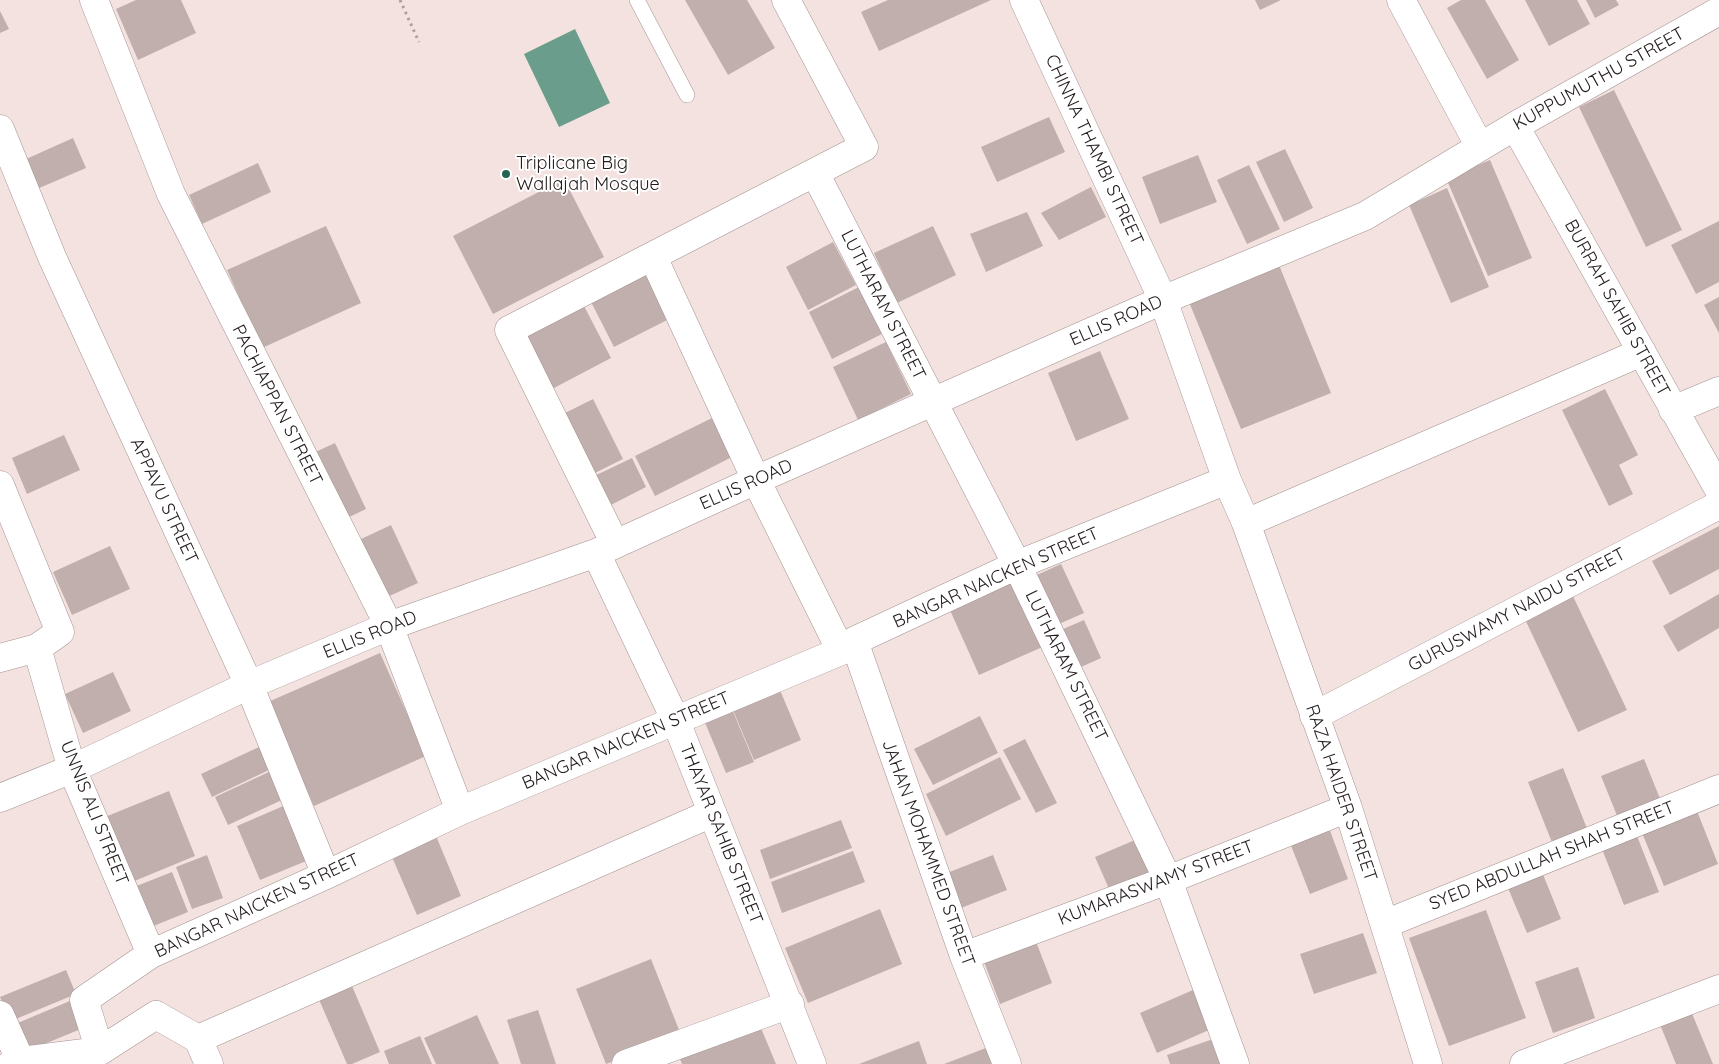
<!DOCTYPE html>
<html>
<head>
<meta charset="utf-8">
<style>
	body { margin:0 }
	canvas { display:block; background:#f4e2e0 }
</style>
</head>
<body>
<canvas width="1719" height="1064"></canvas>
<script>
const ctx = document.querySelector('canvas').getContext('2d');
ctx.lineJoin = 'round';
function paint(path, color) {
  ctx.fillStyle = color;
  ctx.fill(path, 'evenodd');
}
function toPath(rows) {
  const path = new Path2D();
  for (const r of rows) {
    path.moveTo(r[0], r[1]);
    for (let i = 2; i < r.length; i += 2) path.lineTo(r[i], r[i + 1]);
  }
  return path;
}
function trace(path, color, width, dash) {
  ctx.strokeStyle = color;
  ctx.lineWidth = width;
  ctx.lineCap = dash ? 'butt' : 'round';
  ctx.setLineDash(dash || []);
  ctx.stroke(path);
}
function label(font, color, halo, rows, align = 'center') {
  ctx.font = font + ' Quicksand,sans-serif';
  ctx.lineWidth = 4;
  ctx.setLineDash([]);
  ctx.textBaseline = 'middle';
  ctx.strokeStyle = halo;
  ctx.fillStyle = color;
  for (const [text, x, y, turn = 0] of rows) {
    ctx.save();
    ctx.translate(x, y);
    ctx.rotate((+turn || 0) * Math.PI / 180);
    ctx.textAlign = isNaN(turn) ? turn : align;
    if (halo) ctx.strokeText(text, 0, 0);
    ctx.fillText(text, 0, 0);
    ctx.restore();
  }
}
paint(toPath([
	[575,29,610,103,559,127,524,54]
]), '#6b9d8d');
paint(toPath([
	[136,0,181,0,196,33,138,60,116,9],
	[685,0,747,0,775,48,728,75],
	[888,0,991,0,879,51,861,12],
	[1255,0,1281,0,1260,10],
	[1461,0,1485,0,1519,60,1487,79,1447,8],
	[1525,0,1577,0,1590,24,1549,46],
	[1586,0,1616,0,1619,5,1595,18],
	[0,11,9,29,0,33],
	[1614,90,1682,230,1646,247,1579,107],
	[1049,117,1065,152,997,182,981,147],
	[73,138,86,168,37,189,24,160],
	[1285,149,1313,208,1284,222,1256,162],
	[1198,155,1217,202,1160,224,1142,177],
	[1490,160,1532,258,1488,276,1446,178],
	[258,163,271,192,202,224,189,195],
	[1249,165,1280,229,1247,244,1217,180],
	[564,179,604,257,493,314,453,236],
	[1091,187,1106,217,1059,240,1041,213],
	[1447,188,1489,287,1451,303,1409,205],
	[1027,212,1043,246,986,272,970,234],
	[1719,221,1719,282,1696,294,1671,245],
	[326,226,361,303,262,348,227,270],
	[933,226,956,275,897,303,874,253],
	[833,242,856,285,808,310,786,267],
	[649,265,675,316,614,347,588,296],
	[1279,265,1331,393,1241,429,1189,302],
	[859,287,882,334,832,359,809,312],
	[1719,297,1719,333,1704,305],
	[582,302,611,358,552,389,522,334],
	[886,342,911,394,858,420,833,367],
	[1100,351,1129,419,1076,441,1048,373],
	[1605,389,1638,455,1619,465,1633,494,1609,506,1562,410],
	[593,399,623,459,587,477,557,417],
	[718,415,738,454,655,496,635,456],
	[64,435,80,470,27,494,12,458],
	[335,443,366,509,341,521,309,455],
	[632,458,646,487,603,509,588,479],
	[391,525,418,583,385,598,359,540],
	[1719,526,1719,569,1670,595,1652,561],
	[110,546,130,589,72,615,53,572],
	[1061,564,1084,613,1050,628,1028,579],
	[1013,569,1047,645,979,675,945,599],
	[1571,592,1627,710,1578,732,1523,615],
	[1719,594,1719,628,1678,652,1663,626],
	[1084,620,1101,658,1070,672,1054,633],
	[380,653,426,756,314,806,268,702],
	[113,672,131,711,83,733,65,694],
	[777,683,801,740,754,760,730,703],
	[729,702,754,762,726,773,701,713],
	[980,716,998,753,933,785,914,749],
	[1025,739,1057,803,1036,813,1003,750],
	[259,747,269,770,212,797,201,774],
	[1000,757,1021,799,946,836,926,794],
	[1644,759,1663,806,1620,823,1601,776],
	[1563,768,1588,831,1553,845,1528,782],
	[271,771,284,799,228,825,215,797],
	[169,791,195,856,132,882,105,817],
	[288,804,311,859,260,880,237,826],
	[1695,806,1718,864,1664,886,1640,828],
	[841,820,852,848,770,879,760,850],
	[1329,828,1348,879,1310,894,1290,843],
	[434,831,461,896,417,915,389,850],
	[1637,836,1659,892,1624,905,1602,849],
	[1142,837,1156,872,1110,891,1095,857],
	[853,851,865,882,782,913,771,882],
	[207,855,223,898,192,909,176,867],
	[993,855,1007,890,961,908,947,873],
	[1540,867,1561,919,1527,933,1505,881],
	[172,872,188,912,151,927,134,887],
	[880,909,902,964,808,1003,785,948],
	[1486,910,1526,1018,1449,1046,1409,938],
	[1363,933,1377,973,1314,994,1300,954],
	[1035,939,1052,983,1000,1004,983,959],
	[651,959,681,1035,606,1064,576,989],
	[1578,967,1595,1018,1553,1033,1535,982],
	[66,970,76,994,11,1021,0,997],
	[347,974,380,1052,352,1064,347,1064,314,988],
	[1200,987,1218,1026,1157,1053,1140,1013],
	[77,998,88,1026,25,1052,13,1025],
	[1688,1004,1713,1064,1676,1064,1657,1017],
	[538,1010,556,1064,521,1064,507,1020],
	[477,1015,499,1064,436,1064,424,1038],
	[758,1021,776,1064,682,1064,678,1054],
	[420,1036,432,1064,389,1064,384,1051],
	[1219,1037,1228,1064,1170,1064,1167,1055],
	[919,1041,927,1064,859,1064],
	[986,1048,993,1064,944,1064]
]), '#c0afad');
const lane = toPath([
	[637,0,687,95]
]);
const street = toPath([
	[94,0,171,194,389,626,460,811],
	[1024,0,1163,300,1227,480,1246,523,1348,808,1428,1064],
	[1401,0,1480,147],
	[1515,126,1719,490],
	[0,129,52,257,249,685,326,875],
	[815,173,1017,565,1168,880,1235,1064],
	[653,257,756,480,841,651],
	[1673,410,1719,391],
	[0,485,60,632,37,648,72,769,151,954],
	[1246,523,1642,352],
	[615,544,509,330,864,147,786,0],
	[596,553,675,719,812,1064],
	[854,641,964,956,1007,1064],
	[0,658,37,648],
	[1314,716,1719,505],
	[0,798,72,769,249,685,389,626,596,553,756,480,1163,300,1365,216,1515,126,1719,11],
	[1385,924,1719,789],
	[964,956,1168,880,1348,808],
	[0,1015,22,1064],
	[198,1039,712,813],
	[100,1051,84,1000,151,954,326,875,460,811,841,651,854,641,1017,565,1227,480],
	[11,1064,21,1061,100,1051,156,1015,198,1039,209,1064],
	[626,1064,790,1004],
	[1524,1064,1719,989]
]);
trace(lane, '#a39391', 16);
trace(street, '#a39391', 29);
trace(toPath([
	[400,0,419,42]
]), '#aea09f', 3, [2.5, 4]);
trace(lane, '#fff', 15);
trace(street, '#fff', 28);
for (const [x, y, r, color] of [
	[506,174,5,"#226351"]
]) {
  const dot = new Path2D();
  dot.arc(x, y, r, 0, 2 * Math.PI);
  ctx.fillStyle = color;
  ctx.fill(dot);
  trace(dot, '#fff', 2);
}
label('18px', '#231c1c', '#fff', [
	["KUPPUMUTHU STREET",1599,79,-29],
	["CHINNA THAMBI STREET",1094,150,65],
	["LUTHARAM STREET",883,305,63],
	["BURRAH SAHIB STREET",1617,308,61],
	["ELLIS ROAD",1116,321,-24],
	["PACHIAPPAN STREET",277,405,63],
	["ELLIS ROAD",746,485,-24],
	["APPAVU STREET",164,501,65],
	["BANGAR NAICKEN STREET",996,578,-24],
	["GURUSWAMY NAIDU STREET",1517,610,-28],
	["ELLIS ROAD",370,635,-22],
	["LUTHARAM STREET",1066,666,64],
	["BANGAR NAICKEN STREET",626,741,-23],
	["RAZA HAIDER STREET",1341,793,71],
	["UNNIS ALI STREET",94,813,68],
	["THAYAR SAHIB STREET",721,834,68],
	["JAHAN MOHAMMED STREET",928,853,70],
	["SYED ABDULLAH SHAH STREET",1552,856,-22],
	["KUMARASWAMY STREET",1156,883,-21],
	["BANGAR NAICKEN STREET",257,906,-25]
]);
label('18px', '#231c1c', '#fff', [
	["Triplicane Big",516,164],
	["Wallajah Mosque",516,185]
], 'left');
</script>
</body>
</html>
